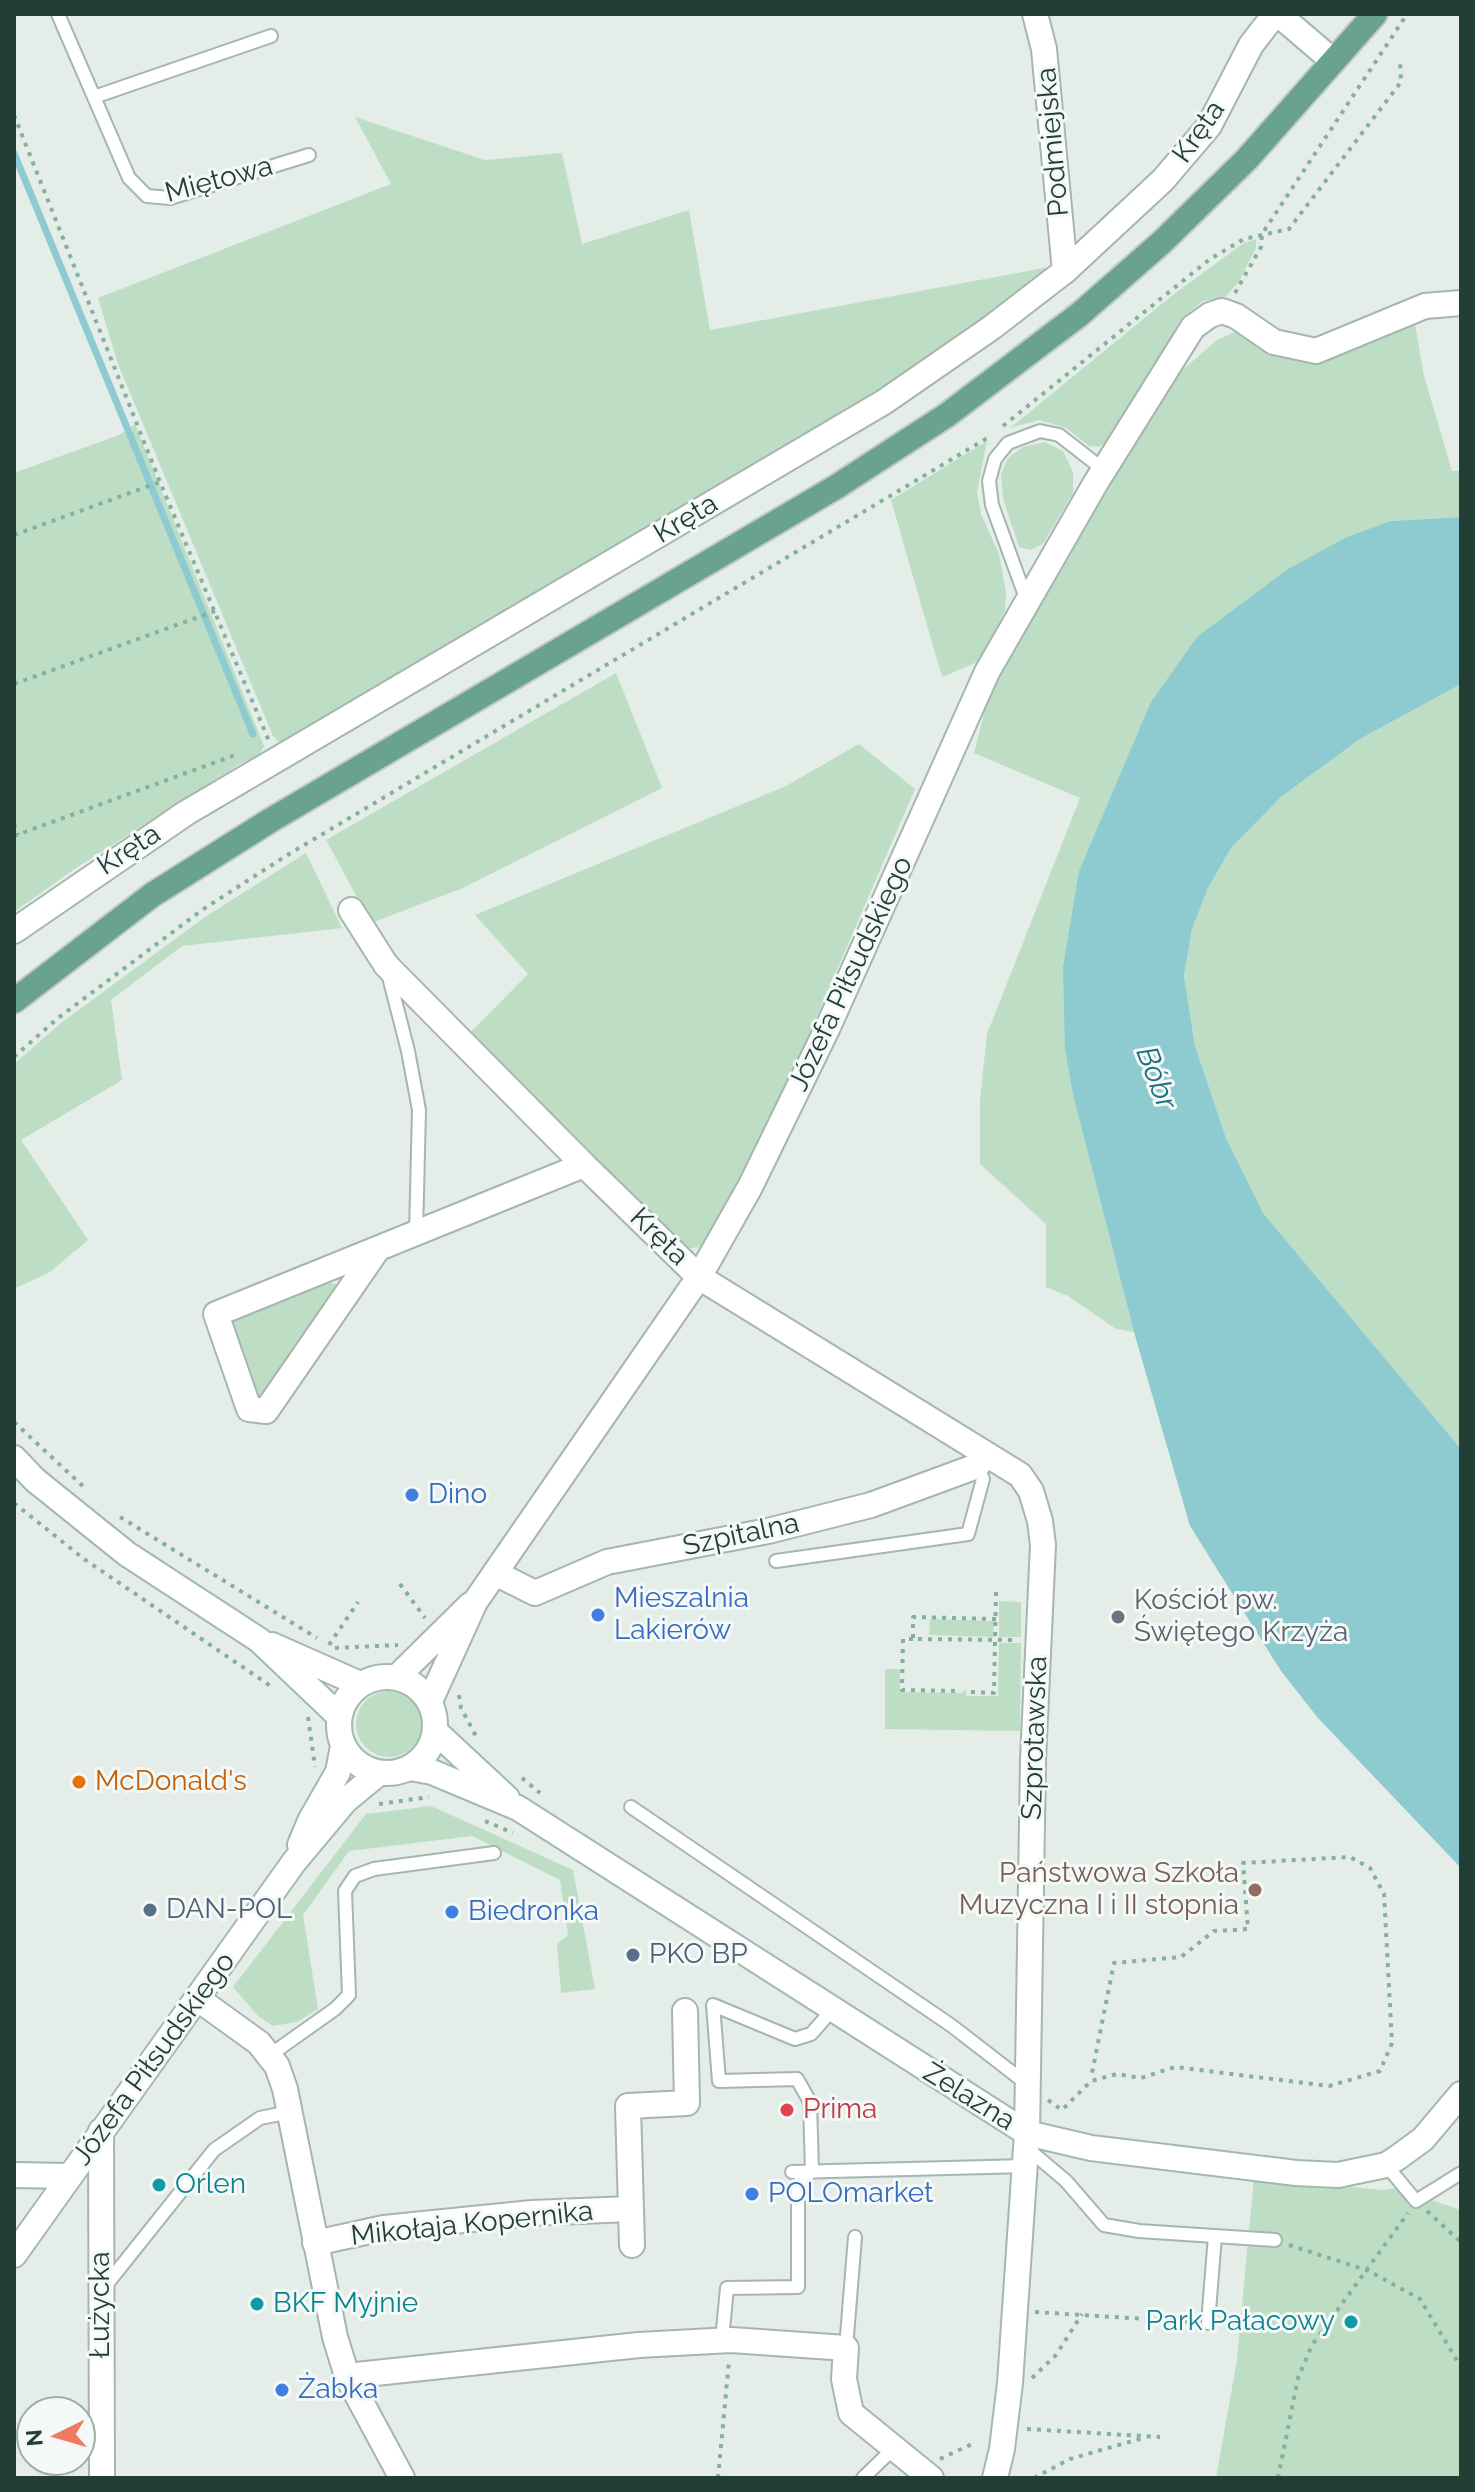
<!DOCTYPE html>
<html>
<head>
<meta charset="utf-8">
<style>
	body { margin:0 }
	#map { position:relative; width:1475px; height:2492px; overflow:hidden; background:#e4ede8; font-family:Raleway,sans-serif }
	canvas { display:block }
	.frame { position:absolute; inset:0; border:16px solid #233e35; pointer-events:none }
	.north { position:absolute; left:16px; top:2396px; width:80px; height:80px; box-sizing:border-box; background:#f4f9f7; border:2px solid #a0aea9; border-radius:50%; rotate:265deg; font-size:22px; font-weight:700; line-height:32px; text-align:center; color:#233e35 }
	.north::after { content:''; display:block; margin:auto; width:28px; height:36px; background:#ef7a60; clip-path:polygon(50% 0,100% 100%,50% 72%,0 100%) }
</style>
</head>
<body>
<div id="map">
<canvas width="1475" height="2492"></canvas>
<div class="frame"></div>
<div class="north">N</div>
</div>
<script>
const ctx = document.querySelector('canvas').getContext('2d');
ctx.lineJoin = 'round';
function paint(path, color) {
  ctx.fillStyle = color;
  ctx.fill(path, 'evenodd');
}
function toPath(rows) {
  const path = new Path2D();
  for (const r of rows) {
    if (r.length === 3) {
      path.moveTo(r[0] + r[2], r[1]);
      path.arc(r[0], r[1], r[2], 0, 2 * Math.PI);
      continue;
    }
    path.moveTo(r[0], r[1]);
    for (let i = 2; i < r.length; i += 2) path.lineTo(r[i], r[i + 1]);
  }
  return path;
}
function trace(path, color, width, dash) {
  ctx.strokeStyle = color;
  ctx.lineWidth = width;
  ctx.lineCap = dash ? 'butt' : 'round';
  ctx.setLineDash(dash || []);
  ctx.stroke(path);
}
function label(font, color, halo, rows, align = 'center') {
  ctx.font = font + ' Raleway,sans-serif';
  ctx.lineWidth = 6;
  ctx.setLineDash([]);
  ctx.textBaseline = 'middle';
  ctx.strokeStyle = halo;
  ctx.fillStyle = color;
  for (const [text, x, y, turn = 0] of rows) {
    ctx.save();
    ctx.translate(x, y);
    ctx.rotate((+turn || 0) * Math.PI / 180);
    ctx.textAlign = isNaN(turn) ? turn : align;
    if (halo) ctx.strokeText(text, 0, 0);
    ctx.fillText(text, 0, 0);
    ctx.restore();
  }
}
paint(toPath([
	[355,117,485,160,562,153,582,244,689,210,710,330,1055,266,906,376,289,743,279,742,273,736,118,364,98,298,391,184],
	[1256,239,1256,248,1238,283,1224,298,1203,301,1186,314,1109,439,1099,447,1089,446,1066,428,1039,420,1010,428,1174,294,1244,243],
	[1414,319,1424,376,1452,471,1461,471,1461,517,1391,521,1111,799,1079,871,1065,1050,1073,1095,1134,1332,1116,1329,1068,1296,1046,1287,1046,1224,980,1164,980,1100,987,1034,1080,798,974,753,990,689,1055,573,1179,373,1217,340,1242,329,1305,359],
	[135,424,264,746,259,756,243,762,73,870,14,912,14,473,119,435],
	[987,441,977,492,981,514,999,554,1006,592,1005,610,982,660,942,677,891,500],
	[1045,442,1063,451,1073,472,1073,493,1043,544,1030,550,1019,547,1003,499,1001,474,1008,458,1023,447],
	[616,673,662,788,463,888,371,923,326,840],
	[1461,684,1461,1449,1263,1213,1226,1138,1195,1046,1184,976,1192,929,1208,888,1231,848,1281,797,1360,739],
	[859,744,915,789,785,1090,733,1197,703,1247,688,1248,469,1034,528,974,475,915,786,786],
	[306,853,342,928,182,946,111,1000,122,1080,21,1140,88,1240,50,1272,14,1289,14,1064,61,1023,205,917],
	[329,1283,336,1284,339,1290,264,1397,254,1396,231,1325,235,1320],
	[999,1601,1021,1602,1021,1637,999,1637],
	[930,1619,994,1621,993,1637,929,1635],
	[999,1643,1021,1643,1020,1731,885,1729,885,1669,900,1669,900,1692,962,1693,966,1689,966,1696,998,1696],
	[389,1724,33],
	[431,1806,573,1870,595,1989,561,1993,557,1944,568,1935,560,1880,472,1836,349,1851,303,1915,318,2009,297,2022,273,2026,258,2016,233,1987,366,1814],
	[1254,2177,1383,2190,1395,2188,1461,2210,1461,2478,1216,2478,1237,2360]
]), '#bddec4');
paint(toPath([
	[1461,517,1461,684,1360,739,1281,797,1231,848,1208,888,1192,929,1184,976,1195,1046,1226,1138,1263,1213,1461,1449,1461,1868,1318,1718,1281,1671,1190,1526,1134,1332,1073,1095,1065,1050,1063,968,1079,871,1151,702,1197,637,1288,569,1347,537,1391,521]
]), '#8dcbd1');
trace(toPath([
	[14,153,253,734]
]), '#8dcbd1', 7);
const lane = toPath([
	[58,14,129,178,147,196,170,198,309,155],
	[94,97,271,36],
	[1027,601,992,505,989,481,995,459,1008,443,1040,431,1059,435,1104,470],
	[388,973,408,1051,419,1110,416,1234],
	[776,1561,968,1534,983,1479,977,1466],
	[631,1807,952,2026,1027,2084],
	[270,2055,335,2009,349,1995,345,1891,355,1876,374,1869,494,1853],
	[1027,2148,1066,2181,1104,2225,1139,2231,1275,2240],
	[1386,2165,1416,2201,1461,2173],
	[792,2172,1026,2166],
	[103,2289,214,2150,260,2118,290,2112],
	[1208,2323,1215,2236],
	[722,2340,727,2288,798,2287,798,2184,812,2171,810,2102,797,2079,719,2081,713,2005,795,2039,811,2034,833,2009],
	[846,2348,855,2237],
	[863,2478,895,2447]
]);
const street = toPath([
	[1035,14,1044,49,1065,271],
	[351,910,386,965,584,1165],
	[14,931,186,813,884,402,991,328,1065,271,1163,180,1209,126,1251,45,1275,14],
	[377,1250,266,1411,249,1409,216,1314,584,1165,699,1277,1020,1475,1031,1491,1040,1521,1043,1545,1033,1760,1027,2133],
	[495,1573,535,1593,607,1562,768,1531,871,1505,977,1466,986,1454],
	[397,1677,470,1605],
	[430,1701,475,1602,699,1277,750,1187,828,1027,987,672,1095,484,1193,327,1210,315,1222,311,1236,316,1274,342,1316,351,1425,306,1461,303],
	[198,1999,259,2043,277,2066,285,2089,335,2337,347,2376,402,2478],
	[101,2131,102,2478],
	[14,2175,69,2176],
	[315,2243,384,2228,532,2213,630,2209],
	[632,2245,628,2106,687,2103,685,2011],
	[347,2376,639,2345,731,2340,846,2348,844,2379,851,2413,931,2478]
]);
const secondary = toPath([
	[1278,14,1333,61],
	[14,1458,35,1480,127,1554,259,1640,339,1716],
	[272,1645,360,1684],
	[387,1725,48],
	[436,1732,507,1798],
	[410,1768,432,1772,518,1808,1027,2133,1091,2148,1296,2173,1338,2175,1386,2165,1397,2158,1423,2139,1461,2094],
	[300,1845,310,1821,338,1772,343,1746],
	[14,2255,294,1862,345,1801,379,1773],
	[995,2478,1002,2449,1010,2383,1027,2133]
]);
const primary = toPath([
	[14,1001,152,895,271,820,836,487,947,415,1080,314,1162,242,1247,159,1375,14]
]);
trace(lane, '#a6b5af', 16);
trace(street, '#a6b5af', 28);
trace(secondary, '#a2b9af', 28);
trace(primary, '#c1c9c6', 28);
trace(toPath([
	[14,115,160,482,269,741],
	[1235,293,1261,247,1262,234,1407,14],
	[1003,426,1210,259,1244,239,1289,229,1401,82,1400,61],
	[14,535,160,482],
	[14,684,215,611],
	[14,824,18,835],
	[14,836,238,754],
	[14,1057,58,1018,202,910,289,854,989,437],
	[14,1422,86,1489],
	[14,1503,84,1559,272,1687],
	[120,1517,317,1638],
	[400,1584,425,1618],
	[996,1619,913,1617,913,1639,1016,1640],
	[913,1639,903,1639,902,1690,959,1691],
	[329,1645,358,1602],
	[335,1648,398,1645],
	[971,1692,994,1693,996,1590],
	[459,1695,461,1708,477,1738],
	[308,1717,315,1767],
	[522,1778,540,1793],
	[379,1804,429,1797],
	[485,1821,513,1833],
	[1048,2100,1062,2110,1091,2081,1117,2074,1141,2078,1175,2067,1329,2086,1380,2071,1392,2043,1384,1894,1370,1868,1350,1857,1243,1863,1248,1929,1214,1931,1181,1957,1114,1963,1091,2078],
	[1427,2211,1461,2242],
	[1289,2245,1369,2271,1420,2299,1461,2367],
	[1035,2312,1194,2322],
	[1032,2378,1056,2355,1082,2314],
	[1027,2429,1160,2437],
	[940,2459,972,2444],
	[718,2478,729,2361],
	[1034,2478,1070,2459,1143,2438],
	[1278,2478,1298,2378,1312,2345,1408,2213]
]), '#85b0a0', 4, [4, 6]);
trace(lane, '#fff', 12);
trace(street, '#fff', 24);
trace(secondary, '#fff', 24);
trace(primary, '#69a290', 24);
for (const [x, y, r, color] of [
	[412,1495,8,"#3f7fe0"],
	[598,1615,8,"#3f7fe0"],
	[1118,1617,8,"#6b7280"],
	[79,1782,8,"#e8710a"],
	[1255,1890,8,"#8d6e63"],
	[150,1910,8,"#5c6f8a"],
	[452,1912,8,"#3f7fe0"],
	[633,1955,8,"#5c6f8a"],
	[787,2110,8,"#e0444e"],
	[159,2185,8,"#0f9aa8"],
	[752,2194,8,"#3f7fe0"],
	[257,2304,8,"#0f9aa8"],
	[1351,2322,8,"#0f9aa8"],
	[282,2390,8,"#3f7fe0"]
]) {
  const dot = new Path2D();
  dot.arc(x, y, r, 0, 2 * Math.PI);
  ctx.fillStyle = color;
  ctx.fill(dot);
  trace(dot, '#f4f9f7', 3);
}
label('28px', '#233e35', '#f4f9f7', [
	["Kręta",1199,132,-55],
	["Podmiejska",1053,142,-95],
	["Miętowa",219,180,-15],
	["Kręta",686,519,-31],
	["Kręta",129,850,-33],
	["Józefa Piłsudskiego",851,974,-65],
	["Kręta",659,1237,44],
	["Szpitalna",741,1535,-12],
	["Szprotawska",1035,1738,-88],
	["Józefa Piłsudskiego",154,2059,-54],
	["Żelazna",969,2097,32],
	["Mikołaja Kopernika",472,2224,-6],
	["Łużycka",101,2305,-90]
]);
label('28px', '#366cbe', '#f4f9f7', [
	["Dino",428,1495],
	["Mieszalnia",614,1599],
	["Lakierów",614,1631],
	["Biedronka",468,1912],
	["POLOmarket",768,2194],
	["Żabka",298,2390]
], 'left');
label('28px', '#5b616d', '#f4f9f7', [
	["Kościół pw.",1134,1601],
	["Świętego Krzyża",1134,1633]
], 'left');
label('28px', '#c56008', '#f4f9f7', [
	["McDonald's",95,1782]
], 'left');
label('28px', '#785e54', '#f4f9f7', [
	["Państwowa Szkoła",1239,1874],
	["Muzyczna I i II stopnia",1239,1906]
], 'right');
label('28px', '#4e5e75', '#f4f9f7', [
	["DAN-POL",166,1910],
	["PKO BP",649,1955]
], 'left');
label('28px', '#be3a42', '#f4f9f7', [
	["Prima",803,2110]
], 'left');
label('28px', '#0d838f', '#f4f9f7', [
	["Orlen",175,2185],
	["BKF Myjnie",273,2304],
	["Park Pałacowy",1335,2322,"right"]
], 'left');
label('italic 30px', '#1e707a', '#f4f9f7', [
	["Bóbr",1156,1078,69]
]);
</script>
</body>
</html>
